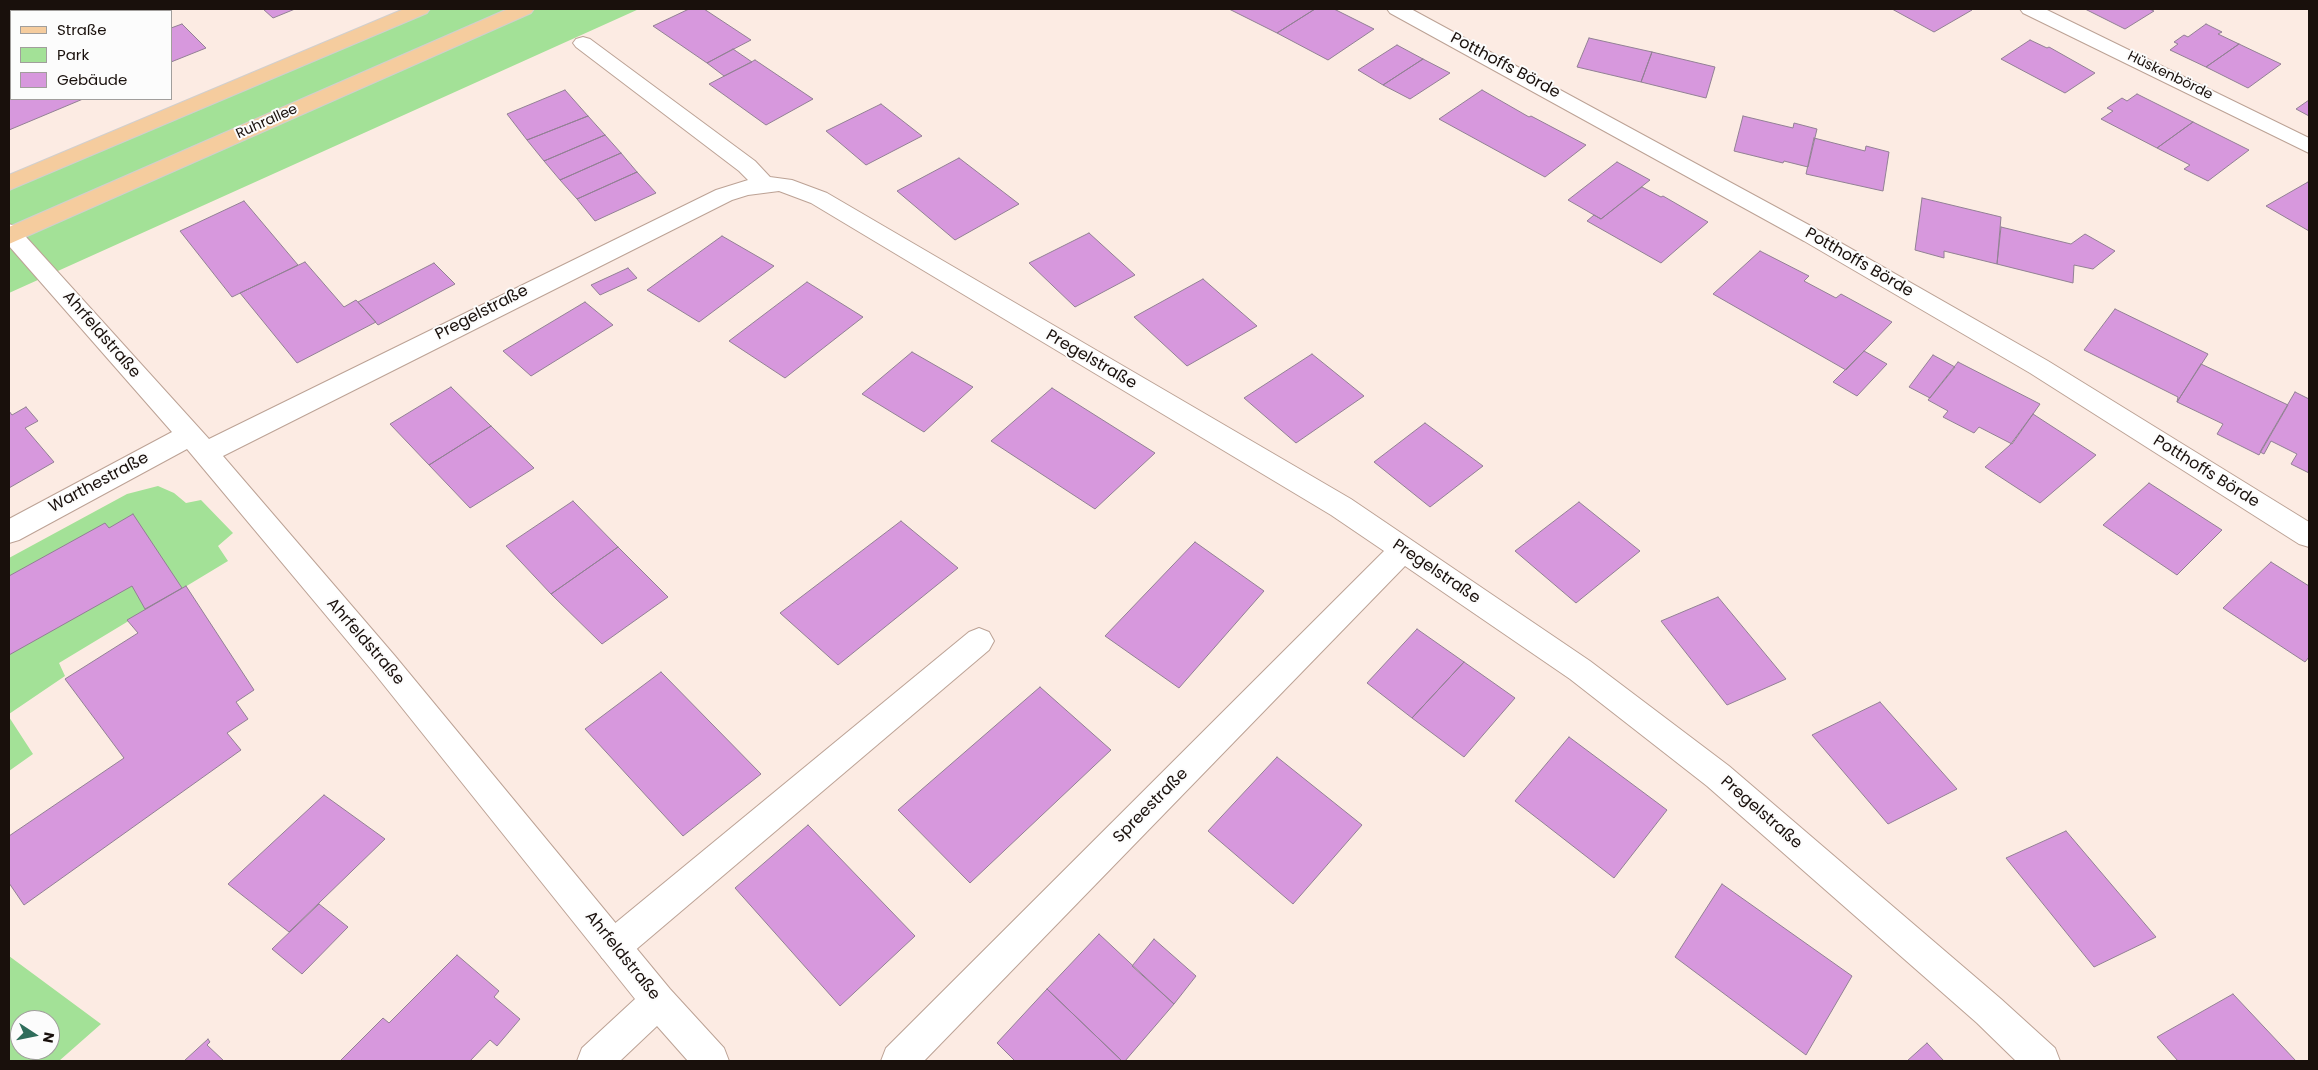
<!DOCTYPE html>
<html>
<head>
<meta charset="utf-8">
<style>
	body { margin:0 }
	#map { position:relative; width:2318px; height:1070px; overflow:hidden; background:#fcebe3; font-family:Poppins,sans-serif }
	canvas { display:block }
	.frame { position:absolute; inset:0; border:10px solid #19100c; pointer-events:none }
	.legend { position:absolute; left:10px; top:10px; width:162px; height:90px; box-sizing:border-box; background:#fcfcfc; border:1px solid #a19e9c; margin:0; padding:6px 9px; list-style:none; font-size:15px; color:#19100c }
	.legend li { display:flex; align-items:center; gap:10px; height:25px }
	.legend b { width:25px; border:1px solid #a19e9c }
	.north { position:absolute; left:10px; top:1010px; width:50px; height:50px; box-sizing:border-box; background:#fcfcfc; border:1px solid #a19e9c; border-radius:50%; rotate:101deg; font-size:14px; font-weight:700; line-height:20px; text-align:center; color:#19100c }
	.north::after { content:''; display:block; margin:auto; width:18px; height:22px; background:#2f6d5b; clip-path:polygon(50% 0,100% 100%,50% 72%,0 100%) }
</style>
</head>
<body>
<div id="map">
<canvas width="2318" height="1070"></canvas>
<div class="frame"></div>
<ul class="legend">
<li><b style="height:6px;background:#f5cc9e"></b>Straße</li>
<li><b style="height:14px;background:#a3e197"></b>Park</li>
<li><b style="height:14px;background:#d798dd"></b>Gebäude</li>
</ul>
<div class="north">N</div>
</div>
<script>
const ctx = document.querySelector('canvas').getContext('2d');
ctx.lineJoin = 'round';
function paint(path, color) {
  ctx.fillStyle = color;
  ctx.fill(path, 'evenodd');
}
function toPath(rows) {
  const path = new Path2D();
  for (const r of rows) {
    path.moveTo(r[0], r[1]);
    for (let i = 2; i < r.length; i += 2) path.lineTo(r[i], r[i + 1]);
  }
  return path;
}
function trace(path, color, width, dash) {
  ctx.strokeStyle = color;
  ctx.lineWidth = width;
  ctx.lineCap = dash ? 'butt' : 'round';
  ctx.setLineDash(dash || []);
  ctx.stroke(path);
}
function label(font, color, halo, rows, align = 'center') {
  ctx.font = font + ' Poppins,sans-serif';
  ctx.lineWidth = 4;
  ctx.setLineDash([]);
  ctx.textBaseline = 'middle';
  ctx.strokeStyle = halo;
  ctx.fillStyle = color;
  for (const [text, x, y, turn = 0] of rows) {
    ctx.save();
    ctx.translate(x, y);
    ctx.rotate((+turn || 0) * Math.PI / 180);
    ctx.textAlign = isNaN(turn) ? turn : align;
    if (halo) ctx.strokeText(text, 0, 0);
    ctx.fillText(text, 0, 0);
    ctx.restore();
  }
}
paint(toPath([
	[423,9,639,9,9,293,9,185],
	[158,486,174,493,186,503,201,500,233,533,218,546,228,561,59,663,65,676,9,714,9,558,127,494],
	[9,717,33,754,9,771],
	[9,956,101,1024,59,1061,9,1061],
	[20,1020,50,1020,50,1050,20,1050]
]), '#a3e197');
const building = toPath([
	[263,9,295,9,273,18,263,9],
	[689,9,704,9,751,40,707,63,653,26,689,9],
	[1229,9,1315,9,1277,33,1229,9],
	[1315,9,1334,9,1374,29,1328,60,1277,33,1315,9],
	[1892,9,1970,9,1972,10,1934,32,1892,9],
	[2085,9,2149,9,2154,11,2125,29,2085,9],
	[182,24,206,48,171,62,171,28,182,24],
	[2206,24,2222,32,2218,34,2239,44,2206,67,2170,50,2178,44,2174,42,2184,35,2188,37,2206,24],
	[1589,38,1652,52,1641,82,1577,67,1589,38],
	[2030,40,2047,48,2049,47,2095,73,2065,93,2001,59,2030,40],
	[2239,44,2281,64,2248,88,2206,67,2239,44],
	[1397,45,1423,59,1383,85,1358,70,1397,45],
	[733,49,752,62,724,76,707,63,733,49],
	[1652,52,1715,67,1706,98,1641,82,1652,52],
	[1423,59,1450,73,1410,99,1383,85,1423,59],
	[755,60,813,99,766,125,709,84,755,60],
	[565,90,588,116,527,140,507,114,565,90],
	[1482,90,1529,117,1531,116,1586,145,1545,177,1439,119,1482,90],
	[11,92,11,99,83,99,9,130,9,93,11,92],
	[2137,94,2193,122,2157,148,2101,119,2113,111,2107,108,2122,98,2127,101,2137,94],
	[2309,100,2309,116,2296,109,2309,100],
	[881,104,922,136,866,165,826,131,881,104],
	[588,116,605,135,544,161,527,140,588,116],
	[1743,116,1793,128,1794,123,1817,129,1808,167,1784,161,1783,163,1734,151,1743,116],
	[2193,122,2249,150,2208,181,2184,169,2190,165,2157,148,2193,122],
	[605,135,621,153,560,180,544,161,605,135],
	[1814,138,1865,151,1866,146,1889,152,1883,191,1806,174,1814,138],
	[621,153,637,172,577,199,560,180,621,153],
	[959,158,1019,204,955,240,897,191,959,158],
	[1617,162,1650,180,1601,219,1568,200,1617,162],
	[637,172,656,193,595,221,577,199,637,172],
	[2308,182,2309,182,2309,231,2266,206,2308,182],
	[1642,187,1661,197,1663,196,1708,222,1661,263,1587,221,1594,215,1601,219,1642,187],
	[1922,198,2001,217,1997,264,1944,251,1944,258,1915,250,1922,198],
	[244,201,298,265,232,297,180,231,244,201],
	[2001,227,2071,244,2085,234,2115,251,2093,269,2074,265,2073,283,1997,264,2001,227],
	[1089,233,1135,275,1075,307,1029,263,1089,233],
	[722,236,774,266,699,322,647,290,722,236],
	[1760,251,1809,276,1804,281,1836,298,1841,294,1892,322,1846,370,1713,294,1760,251],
	[305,262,344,307,356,300,376,322,297,363,240,293,305,262],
	[434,263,455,284,378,325,358,302,434,263],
	[628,268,637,278,600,295,591,285,628,268],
	[1203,279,1257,326,1187,366,1134,317,1203,279],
	[807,282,863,317,785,378,729,341,807,282],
	[585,302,613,325,531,376,503,351,585,302],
	[2115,309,2208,354,2177,402,2178,397,2084,350,2115,309],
	[1864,351,1887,364,1857,396,1833,382,1864,351],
	[912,352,973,387,924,432,862,394,912,352],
	[1312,354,1364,396,1296,443,1244,398,1312,354],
	[1933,355,1955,367,1930,398,1909,387,1933,355],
	[1958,362,2040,404,2012,444,1979,427,1974,433,1943,417,1948,411,1928,400,1958,362],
	[2201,364,2288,405,2259,455,2217,434,2223,424,2177,402,2201,364],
	[451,387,491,426,429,465,390,424,451,387],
	[1052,388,1155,453,1095,509,991,441,1052,388],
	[2295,392,2309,399,2309,473,2291,464,2297,454,2271,441,2264,454,2260,452,2295,392],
	[26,407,38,421,25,428,54,462,9,488,9,411,12,415,26,407],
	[2033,414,2096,455,2040,503,1985,467,2010,445,2033,414],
	[1425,423,1483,466,1430,507,1374,462,1425,423],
	[491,426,534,468,470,508,429,465,491,426],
	[2149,483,2222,530,2177,575,2103,525,2149,483],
	[573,501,618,547,551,594,506,546,573,501],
	[1579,502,1640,551,1576,603,1515,551,1579,502],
	[133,514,182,588,145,609,132,586,9,655,9,576,105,523,109,528,133,514],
	[901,521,958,568,838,665,780,613,901,521],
	[1195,542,1264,591,1179,688,1105,636,1195,542],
	[618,547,668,597,602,644,551,594,618,547],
	[2271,562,2309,586,2309,657,2305,662,2223,608,2271,562],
	[186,586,254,690,236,702,248,719,227,733,241,750,24,905,9,883,9,836,124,758,65,679,138,633,127,620,186,586],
	[1718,597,1786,679,1727,705,1661,621,1718,597],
	[1417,629,1464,662,1412,718,1367,683,1417,629],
	[1464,662,1515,698,1464,757,1412,718,1464,662],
	[661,672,761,774,683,836,585,729,661,672],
	[1040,687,1111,750,970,883,898,810,1040,687],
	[1880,702,1957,789,1888,824,1812,735,1880,702],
	[1569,737,1667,810,1614,878,1515,801,1569,737],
	[1277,757,1362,825,1293,904,1208,831,1277,757],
	[324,795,385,839,289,932,228,884,324,795],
	[808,825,915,936,840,1006,735,888,808,825],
	[2066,831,2156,937,2094,967,2006,858,2066,831],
	[1722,884,1852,976,1806,1055,1675,957,1722,884],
	[319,904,348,927,302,974,272,949,319,904],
	[1099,934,1174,1004,1125,1061,1122,1061,1047,989,1099,934],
	[1154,939,1196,976,1174,1004,1132,966,1154,939],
	[457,955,499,991,494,997,520,1019,497,1046,490,1040,470,1061,340,1061,383,1018,389,1023,457,955],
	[1047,989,1122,1061,1015,1061,997,1043,1047,989],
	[2233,994,2296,1061,2178,1061,2157,1037,2233,994],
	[208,1039,210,1042,207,1045,224,1061,184,1061,208,1039],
	[1927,1043,1944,1061,1907,1061,1927,1043]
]);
paint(building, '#d798dd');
trace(building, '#928094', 1);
const lane = toPath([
	[979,628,989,632,994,641,989,650,626,958,614,963,602,958,597,946,602,934,969,632,979,628]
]);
const street = toPath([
	[1387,9,1411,9,1820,231,2048,361,2309,522,2309,547,2299,544,2030,373,1804,241,1390,13,1387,9],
	[2020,9,2045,9,2309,138,2309,153,2023,13,2020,9],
	[583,37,590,39,755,161,770,177,792,180,827,193,1351,499,1590,661,1729,766,2001,999,2055,1048,2060,1061,2016,1061,1977,1023,1707,786,1570,679,1405,566,924,1061,881,1061,886,1048,1384,551,1331,515,811,203,779,191,748,195,732,200,223,456,395,656,670,989,724,1048,729,1061,688,1061,657,1026,620,1061,577,1061,582,1048,635,999,375,674,187,449,19,540,9,543,9,519,172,432,9,246,9,224,17,227,209,439,716,190,748,180,739,171,576,47,573,43,576,39,583,37]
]);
const primary = toPath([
	[404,9,430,9,427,13,9,190,9,175,404,9],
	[508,9,534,9,531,13,9,244,9,227,508,9]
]);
trace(lane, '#bca295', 2);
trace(street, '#bca295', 2);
trace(primary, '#d1cfce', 2);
paint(lane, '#fff');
paint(street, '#fff');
paint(primary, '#f5cc9e');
label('14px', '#19100c', '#fcfcfc', [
	["Hüskenbörde",2170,76,26],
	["Ruhrallee",267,122,-24]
]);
label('16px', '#19100c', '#fcfcfc', [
	["Potthoffs Börde",1505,66,28],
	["Potthoffs Börde",1859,263,30],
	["Pregelstraße",482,313,-27],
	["Ahrfeldstraße",101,335,49],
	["Pregelstraße",1091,360,30],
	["Potthoffs Börde",2206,472,32],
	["Warthestraße",99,483,-28],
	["Pregelstraße",1436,572,34],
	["Ahrfeldstraße",365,642,49],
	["Spreestraße",1151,806,-45],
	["Pregelstraße",1761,813,41],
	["Ahrfeldstraße",622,956,51]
]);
</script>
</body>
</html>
